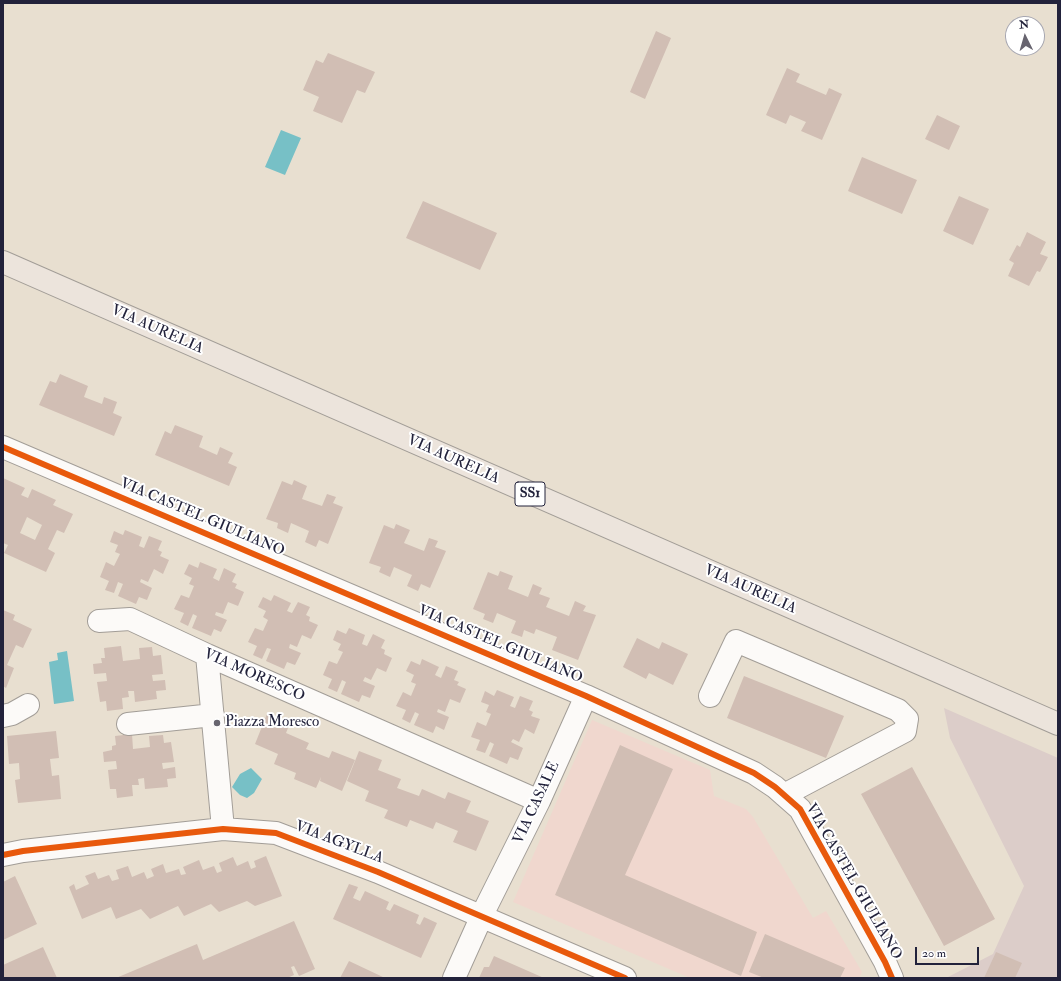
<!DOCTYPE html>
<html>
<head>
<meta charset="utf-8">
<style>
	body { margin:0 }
	#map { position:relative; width:1061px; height:981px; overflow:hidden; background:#e8dfd0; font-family:"IM FELL Double Pica",serif }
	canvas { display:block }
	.frame { position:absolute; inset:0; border:4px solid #22223b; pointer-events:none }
	.north { position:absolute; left:1005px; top:16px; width:40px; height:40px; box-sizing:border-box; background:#fff; border:1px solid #a7a7b1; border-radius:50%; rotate:355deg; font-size:11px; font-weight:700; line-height:16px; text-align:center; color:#22223b }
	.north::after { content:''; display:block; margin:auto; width:14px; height:18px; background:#67646f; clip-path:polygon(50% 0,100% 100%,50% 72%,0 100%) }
	.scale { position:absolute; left:915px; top:947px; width:64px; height:18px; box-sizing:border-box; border:2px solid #22223b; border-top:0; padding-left:5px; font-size:12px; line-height:14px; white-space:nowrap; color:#22223b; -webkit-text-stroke:3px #fff; paint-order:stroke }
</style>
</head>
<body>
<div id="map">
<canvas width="1061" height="981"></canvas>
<div class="frame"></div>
<div class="north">N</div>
<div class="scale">20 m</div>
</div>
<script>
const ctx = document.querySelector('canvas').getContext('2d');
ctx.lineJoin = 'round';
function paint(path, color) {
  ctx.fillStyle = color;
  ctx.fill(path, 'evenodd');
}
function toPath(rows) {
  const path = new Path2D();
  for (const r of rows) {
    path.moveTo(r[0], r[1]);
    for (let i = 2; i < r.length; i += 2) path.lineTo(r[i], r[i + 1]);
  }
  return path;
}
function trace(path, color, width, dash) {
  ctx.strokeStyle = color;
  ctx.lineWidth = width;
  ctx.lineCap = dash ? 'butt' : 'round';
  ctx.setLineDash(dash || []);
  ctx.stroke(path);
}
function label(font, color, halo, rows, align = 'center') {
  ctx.font = font + ' "IM FELL Double Pica",serif';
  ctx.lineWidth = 4;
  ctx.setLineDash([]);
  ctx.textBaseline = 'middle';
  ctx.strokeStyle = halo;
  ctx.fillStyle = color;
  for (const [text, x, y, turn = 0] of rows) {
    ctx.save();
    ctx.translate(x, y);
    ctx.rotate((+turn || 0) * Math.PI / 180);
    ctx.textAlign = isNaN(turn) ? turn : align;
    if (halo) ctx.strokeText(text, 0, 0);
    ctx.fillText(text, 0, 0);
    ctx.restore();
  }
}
paint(toPath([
	[592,720,710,770,714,796,746,809,753,817,813,918,826,911,862,972,859,978,690,978,513,902]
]), '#f0d7ce');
paint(toPath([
	[944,708,1058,758,1058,978,946,978,993,954,1024,886,950,738]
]), '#dccdc9');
paint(toPath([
	[281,130,301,138,285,175,265,167],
	[67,651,74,701,54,704,49,662,58,660,57,653],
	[251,768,262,779,254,793,247,798,240,795,232,787,240,774]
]), '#77c0c6');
paint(toPath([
	[656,31,671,38,645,99,630,92],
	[328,53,375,72,365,93,357,90,342,123,313,111,319,97,303,90,316,60,323,63],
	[787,68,800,74,796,82,826,95,829,88,842,94,822,140,801,131,806,122,790,115,786,124,766,115],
	[937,115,960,126,949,150,925,139],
	[862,157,917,180,902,214,848,191],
	[959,196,989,209,973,245,943,231],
	[423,201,497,233,480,270,406,238],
	[1027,232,1046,242,1040,254,1048,257,1040,272,1037,271,1029,286,1008,276,1014,263,1009,260,1017,245,1020,247],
	[60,374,88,386,84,397,102,404,104,397,117,402,113,413,122,417,114,436,39,405,50,381,56,383],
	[175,425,203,436,199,447,217,455,220,447,233,453,228,463,237,467,229,486,155,455,165,431,171,434],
	[3,478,25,488,21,495,28,498,32,489,56,500,53,505,73,514,64,533,57,530,48,549,55,553,46,572,4,553,8,545,3,543],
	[27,517,42,525,35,540,20,533],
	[294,480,307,486,302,499,322,506,327,494,336,497,333,503,343,507,328,544,319,540,316,547,305,542,309,531,291,523,288,533,277,528,278,523,266,519,282,481,292,485],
	[396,524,410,530,404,543,424,551,429,538,438,541,435,547,446,551,430,588,421,584,418,591,407,586,412,575,394,567,390,577,379,572,381,567,369,563,384,525,394,529],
	[125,530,142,537,139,546,144,548,149,536,162,541,158,550,162,552,160,556,169,560,163,574,154,569,148,582,141,579,140,582,152,588,147,600,139,597,136,604,118,596,123,584,118,582,114,593,105,590,109,581,100,577,106,562,114,566,120,554,115,552,118,545,110,542,114,531,123,535],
	[200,562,217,569,213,578,219,581,224,568,236,574,232,582,237,584,235,588,244,592,238,606,228,602,223,614,216,612,215,615,227,620,221,632,214,629,211,636,192,628,197,616,193,614,188,626,180,622,184,613,174,609,181,595,189,598,194,586,189,584,192,578,184,574,189,564,198,568],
	[500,571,513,576,508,589,528,597,533,584,542,588,539,594,550,598,546,607,569,616,575,601,586,606,583,611,596,615,578,660,552,650,557,637,536,629,534,634,524,630,522,637,511,633,516,621,497,613,493,623,483,619,485,614,473,609,488,572,498,576],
	[274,595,291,603,287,611,292,613,298,602,310,607,306,615,310,617,309,621,318,625,311,639,302,635,297,647,290,644,289,648,301,653,295,665,287,662,284,669,266,661,271,649,267,648,262,659,253,655,257,646,248,642,255,628,263,631,268,620,263,617,266,611,258,607,263,597,271,601],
	[3,610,15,615,13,620,32,629,23,648,16,645,7,665,14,668,6,688,3,686],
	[349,628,365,635,362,644,367,646,373,634,385,640,381,648,385,650,384,654,392,658,386,672,377,668,371,680,365,677,363,681,375,686,370,698,362,695,359,702,341,694,346,682,342,680,337,692,328,688,332,679,323,675,329,661,337,664,343,652,338,650,341,644,333,640,337,630,346,634],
	[637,638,659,649,662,642,688,654,673,685,649,673,646,679,623,667],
	[121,646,123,661,140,659,139,648,152,647,153,656,161,655,163,674,152,675,153,681,165,680,166,690,156,691,157,699,135,702,134,691,128,691,129,697,122,698,123,709,107,711,106,701,100,702,97,682,107,681,106,673,94,674,93,664,102,663,101,658,105,658,104,648],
	[422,659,439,667,435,675,441,678,446,666,458,671,454,680,459,682,457,685,466,689,460,703,450,699,445,712,438,709,437,712,449,717,444,730,436,726,433,733,414,725,419,714,415,712,410,723,402,719,406,710,396,706,403,692,411,696,416,684,411,682,414,675,406,671,411,661,420,665],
	[744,676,844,716,826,758,727,718],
	[497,690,514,697,510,706,515,708,520,696,533,701,529,710,533,712,531,716,540,719,534,734,525,729,519,742,513,739,511,742,523,748,518,760,510,757,507,764,489,756,494,744,490,742,485,753,476,750,480,740,471,737,477,722,486,726,491,714,486,712,489,705,481,702,485,691,494,696],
	[267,714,290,723,286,733,309,743,306,749,329,758,332,751,355,760,342,791,320,781,321,777,316,788,294,779,296,773,274,764,278,754,255,744],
	[56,731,59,758,50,759,52,776,59,775,61,799,18,803,15,780,20,779,19,763,9,764,7,736],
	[132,734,133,749,150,747,149,736,163,735,164,743,171,742,174,762,162,763,163,769,175,767,176,778,167,779,168,787,145,789,144,778,138,779,139,785,132,785,133,796,117,798,116,789,110,789,108,770,117,769,116,761,104,762,103,752,112,750,112,746,116,745,115,736],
	[620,745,673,769,625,875,757,932,741,976,555,895],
	[359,751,382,760,378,770,401,779,397,788,419,796,422,789,445,799,448,792,471,801,466,812,489,821,476,851,453,842,458,831,436,822,433,829,410,820,407,827,384,818,388,810,365,801,369,791,347,781],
	[912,767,995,919,944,946,861,794],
	[266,856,282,896,255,906,247,901,219,912,211,904,184,916,178,906,150,919,141,909,116,919,111,907,82,919,69,887,74,884,76,890,89,884,85,876,95,872,98,879,109,875,112,881,119,879,116,870,128,866,132,877,144,872,147,879,154,876,151,869,163,864,166,873,179,869,181,875,186,874,183,867,199,860,203,870,214,866,217,873,222,871,219,863,233,857,237,866,248,861,251,869,256,867,254,861],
	[15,876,37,924,3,940,3,882],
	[349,884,358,887,353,898,360,901,365,891,389,902,386,909,390,911,394,904,419,915,416,923,420,925,424,917,437,923,421,958,333,919],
	[294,921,315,969,299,976,294,966,291,967,294,975,287,978,116,978,197,944,203,960],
	[765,934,845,968,840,978,764,978,749,972],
	[43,947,57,978,3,978,3,965],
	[996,952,1022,963,1015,978,984,978],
	[494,956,544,978,479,978,484,967,489,967],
	[349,961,385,978,340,978]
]), '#d1beb4');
const minor = toPath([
	[3,447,586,696,754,773,775,787,800,809,885,962,892,978],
	[99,621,130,619,207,655,539,801],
	[207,655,223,829],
	[710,696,736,641,898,710,907,719,905,731,784,795],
	[3,716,12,714,28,705],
	[128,724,213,715],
	[3,855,23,851,223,829,276,833,378,872,625,978],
	[454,978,485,909,539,801,586,696]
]);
const primary = toPath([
	[3,262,1058,724]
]);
trace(minor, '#a29d97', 24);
trace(primary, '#a29d97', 24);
trace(minor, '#fcfaf8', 22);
trace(primary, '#ece4dc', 22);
trace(toPath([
	[3,447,586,696,754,773,775,787,800,809,885,962,892,978],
	[3,855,23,851,223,829,276,833,378,872,625,978]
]), '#e8590c', 6);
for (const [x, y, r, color] of [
	[217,723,4,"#67646f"]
]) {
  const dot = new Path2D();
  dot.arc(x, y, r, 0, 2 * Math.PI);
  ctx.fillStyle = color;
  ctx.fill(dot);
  trace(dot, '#fff', 1.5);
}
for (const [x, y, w] of [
	[530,494,30]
]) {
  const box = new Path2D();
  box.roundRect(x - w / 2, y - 12, w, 24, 3);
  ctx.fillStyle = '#fff';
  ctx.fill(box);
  trace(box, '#22223b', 1);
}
label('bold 14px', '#22223b', null, [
	["SS1",530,494]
]);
label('15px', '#22223b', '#fff', [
	["VIA AURELIA",157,330,24],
	["VIA AURELIA",453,460,24],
	["VIA CASTEL GIULIANO",202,518,23],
	["VIA AURELIA",750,590,24],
	["VIA CASTEL GIULIANO",500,645,23],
	["VIA MORESCO",254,676,24],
	["VIA CASALE",537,803,-65],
	["VIA AGYLLA",339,843,21],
	["VIA CASTEL GIULIANO",853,882,60]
]);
label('15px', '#22223b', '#fff', [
	["Piazza Moresco",225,723]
], 'left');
</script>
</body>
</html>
